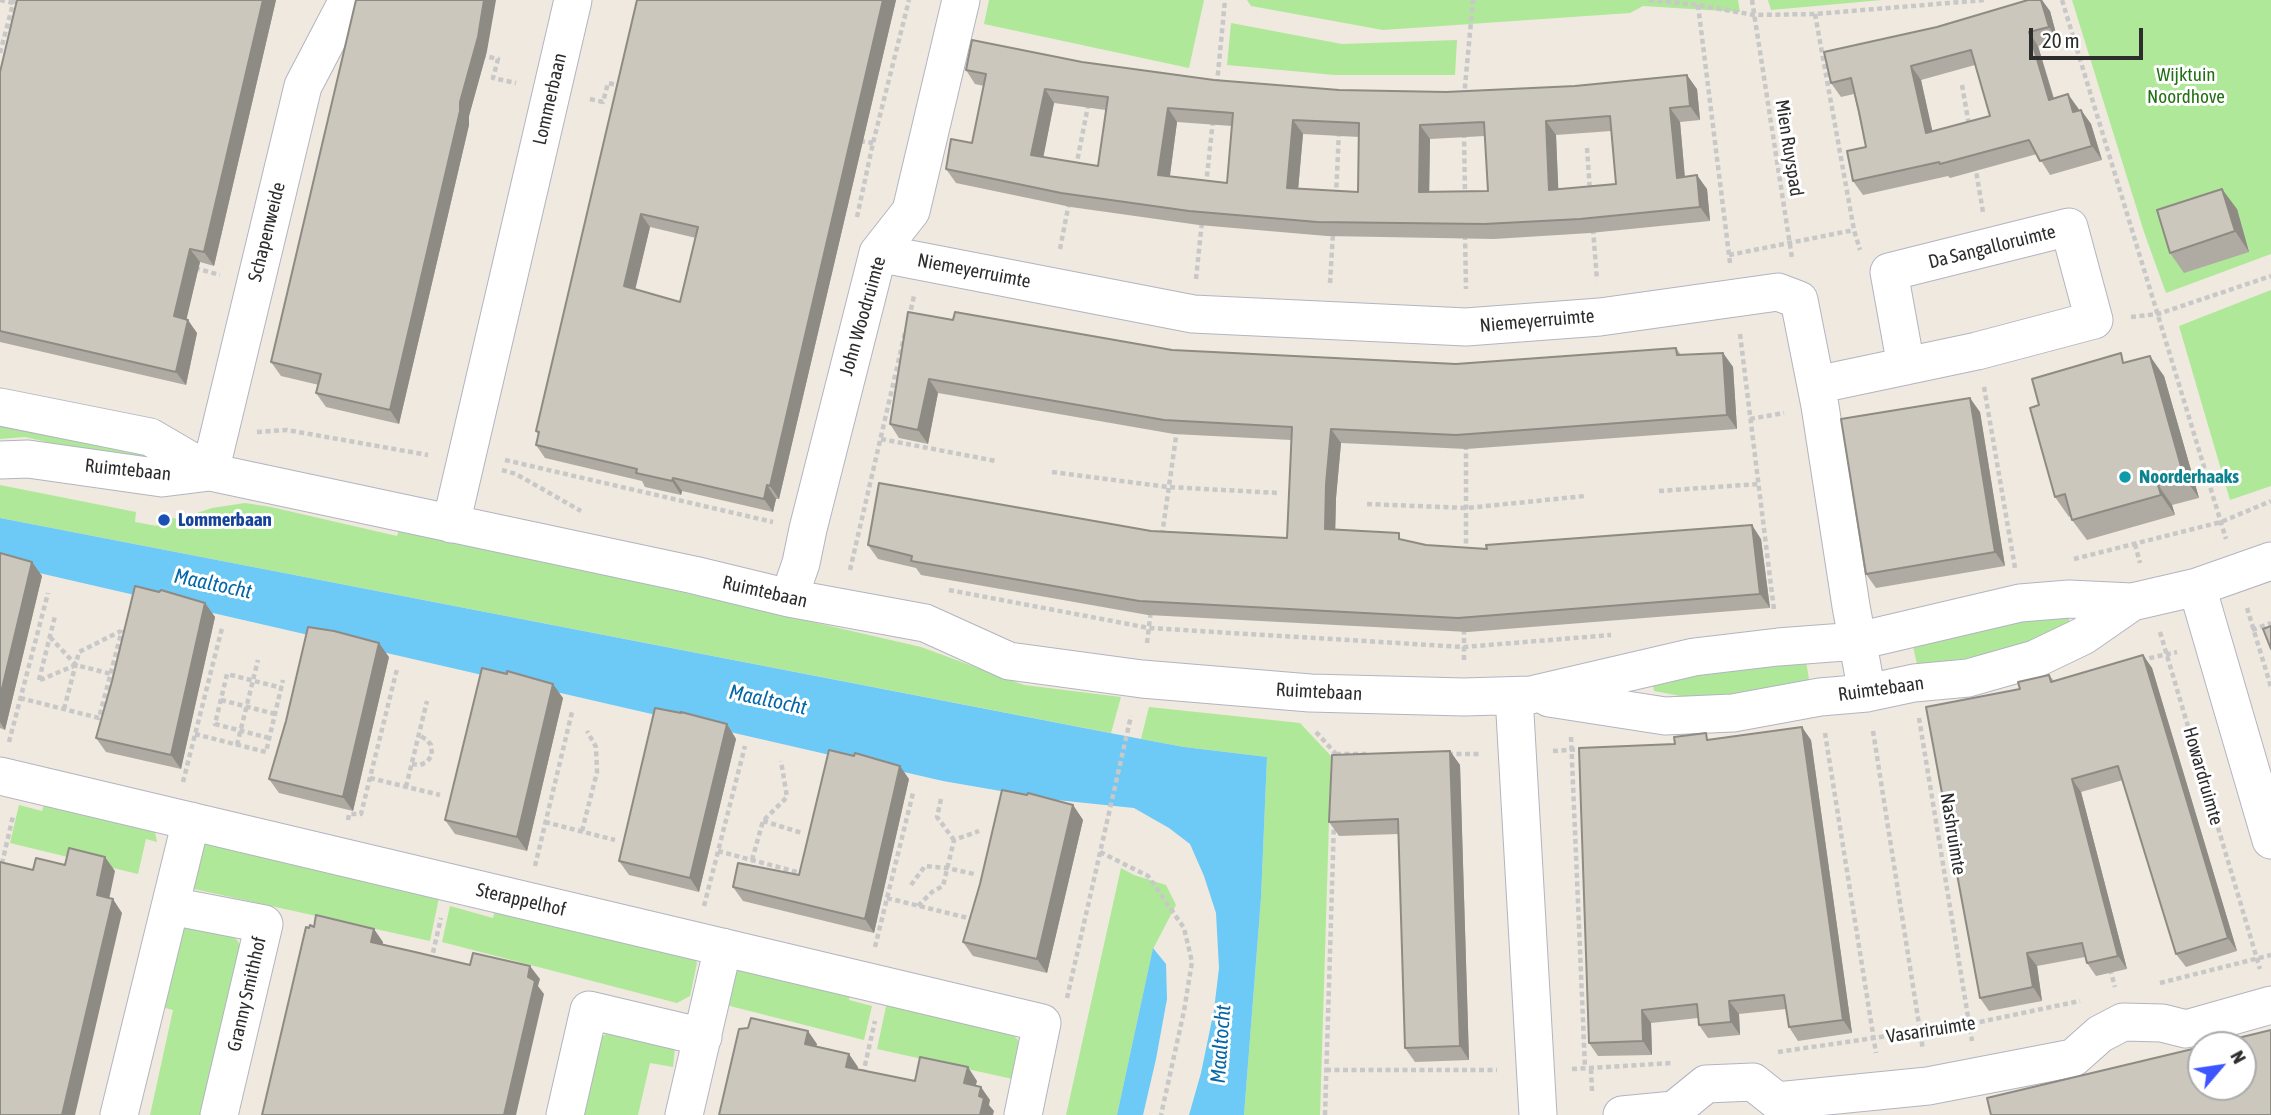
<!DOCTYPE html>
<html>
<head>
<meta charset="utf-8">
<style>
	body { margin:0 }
	#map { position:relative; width:2271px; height:1115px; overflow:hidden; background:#efe9df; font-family:"Asap Condensed",sans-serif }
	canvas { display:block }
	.north { position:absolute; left:2187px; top:1031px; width:70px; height:70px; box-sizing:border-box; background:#fff; border:2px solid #ababab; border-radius:50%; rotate:61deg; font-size:19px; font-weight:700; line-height:28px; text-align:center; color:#2d2d2d }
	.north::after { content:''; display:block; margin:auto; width:24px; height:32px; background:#3c55ff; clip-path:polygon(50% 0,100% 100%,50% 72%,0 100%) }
	.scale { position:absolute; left:2029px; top:28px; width:114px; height:32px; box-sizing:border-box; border:4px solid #2d2d2d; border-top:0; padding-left:9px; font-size:21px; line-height:24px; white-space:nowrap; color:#2d2d2d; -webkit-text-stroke:5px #fff; paint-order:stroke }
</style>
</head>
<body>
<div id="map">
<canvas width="2271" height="1115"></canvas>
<div class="north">N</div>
<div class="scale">20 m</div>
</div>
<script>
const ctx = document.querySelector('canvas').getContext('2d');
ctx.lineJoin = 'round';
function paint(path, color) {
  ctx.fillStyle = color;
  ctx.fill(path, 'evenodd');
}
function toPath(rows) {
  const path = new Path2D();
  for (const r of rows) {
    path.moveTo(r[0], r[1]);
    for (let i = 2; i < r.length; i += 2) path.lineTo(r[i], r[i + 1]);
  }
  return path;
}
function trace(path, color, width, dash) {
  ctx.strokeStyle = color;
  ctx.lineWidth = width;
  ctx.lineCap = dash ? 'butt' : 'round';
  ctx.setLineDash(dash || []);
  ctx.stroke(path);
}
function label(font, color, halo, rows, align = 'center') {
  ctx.font = font + ' "Asap Condensed",sans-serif';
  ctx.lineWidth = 6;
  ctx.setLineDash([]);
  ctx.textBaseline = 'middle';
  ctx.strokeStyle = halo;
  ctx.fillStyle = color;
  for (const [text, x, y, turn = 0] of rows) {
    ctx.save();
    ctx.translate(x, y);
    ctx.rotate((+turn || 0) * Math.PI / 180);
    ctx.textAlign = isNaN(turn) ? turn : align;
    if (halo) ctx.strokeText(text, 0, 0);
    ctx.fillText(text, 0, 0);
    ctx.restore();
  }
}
paint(toPath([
	[989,0,1204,0,1189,68,984,24],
	[1247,0,1738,0,1740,12,1643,6,1630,13,1383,30,1251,6],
	[1768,0,1882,0,1771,10],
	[2072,0,2271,0,2271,254,2166,293,2144,232],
	[1231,23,1342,44,1457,40,1455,75,1335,75,1227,65],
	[2271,290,2271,486,2230,500,2179,326],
	[0,415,89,435,173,463,77,449,25,437,0,439],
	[0,485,136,512,135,522,157,526,159,516,179,519,212,508,245,503,271,507,397,536,400,527,921,647,1024,685,1121,697,1111,733,0,518],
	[2020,615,2068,616,2070,623,2025,645,1918,669,1911,637],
	[1805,655,1810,685,1696,699,1654,691,1653,685,1695,668],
	[1149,707,1300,723,1331,756,1320,1115,1244,1115,1261,898,1267,757,1184,747,1141,739],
	[46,799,149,826,155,832,157,842,146,839,138,874,10,843,19,805,42,811],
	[203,838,440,893,430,941,194,889,184,877],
	[1121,868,1134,875,1166,885,1176,905,1153,949,1117,1115,1066,1115],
	[450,906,493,918,496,906,691,951,697,963,690,996,677,1003,442,942],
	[193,925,230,934,238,941,242,954,204,1115,150,1115,173,1010,153,1005,179,929],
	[731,968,852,988,849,1000,872,1006,864,1040,722,1004],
	[888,997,1005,1026,1018,1040,1023,1055,1017,1080,877,1049],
	[611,1030,675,1048,673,1067,650,1063,638,1115,584,1115,602,1037]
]), '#afe898');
paint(toPath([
	[0,518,1141,739,1184,747,1267,757,1261,898,1244,1115,1189,1115,1201,1073,1214,1010,1219,968,1216,913,1204,876,1190,844,1169,828,1134,808,1047,799,943,781,0,564],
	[1153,948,1166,964,1167,999,1156,1059,1143,1115,1117,1115]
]), '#6dc9f6');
const minor = toPath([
	[878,253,1193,314,1466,327,1600,317,1778,292,1799,300,1820,406,1851,606,1867,693],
	[1816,385,1977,351,2094,320,2069,227,1889,272,1906,366],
	[0,407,150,437,210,472],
	[0,460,28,459,162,478,210,472,694,575,789,598,925,623,1009,661,1142,679,1310,693,1464,697,1531,695,1694,657,1778,647,1858,641,2020,603,2069,599,2132,602,2197,587,2271,561],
	[210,472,303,86,348,0],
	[451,524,573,0],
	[2197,587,2271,840],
	[789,598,801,563,808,529,878,253,911,211,961,0],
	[1514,696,1538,1115],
	[1549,698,1665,716,1733,713,1820,697,1867,693,1914,683,1968,678,2035,659,2083,636,2132,602],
	[0,776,1042,1023,1023,1115],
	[171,906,264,924,219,1115],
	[119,1115,191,821],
	[565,1115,589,1010,703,1037],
	[684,1115,723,947],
	[1622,1115,1674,1110,1706,1084,1753,1082,1777,1101,1928,1086,2073,1058,2100,1034,2123,1022,2162,1023,2186,1029,2271,1005]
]);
trace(minor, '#b3b4c1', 39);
trace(toPath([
	[0,0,13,3],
	[1649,0,1698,5,1754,15,1815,14,1985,0],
	[1752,0,1792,258],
	[2062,0,2226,539],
	[1698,5,1730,263],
	[1815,14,1854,230,1860,250],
	[0,53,14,0],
	[481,55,498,59,493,78,516,83],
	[1217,84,1225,0],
	[1962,85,1969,125],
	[1464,97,1473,0],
	[590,99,603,102,608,83,623,86],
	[1464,133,1465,195],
	[860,141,873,143],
	[1587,148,1590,192],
	[1975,165,1983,212],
	[1076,167,1088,106],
	[1206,185,1213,120],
	[1336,196,1339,131],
	[857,217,873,143,909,0],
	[1593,229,1597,280],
	[1465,235,1466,289],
	[1060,249,1069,203],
	[1729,255,1854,230],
	[195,268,220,275],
	[1196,279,1202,221],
	[1330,283,1333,233],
	[2131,317,2158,314,2271,276],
	[909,318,914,296],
	[1740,334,1774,610],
	[1984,387,2015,568],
	[1750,419,1784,413],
	[257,432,287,430,428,455],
	[881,439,996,461],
	[505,460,773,522],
	[502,470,516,474,581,511],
	[1052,472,1168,487,1279,493],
	[1659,491,1758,484],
	[1367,504,1467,508,1585,496],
	[1162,535,1177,430],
	[2135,544,2140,563],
	[1466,552,1466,445],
	[2074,559,2221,522,2271,501],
	[850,570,905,333],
	[949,590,1149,628,1464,647,1611,635],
	[2247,608,2271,687],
	[2252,630,2271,623],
	[2160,632,2260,969],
	[50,637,76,665,111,674],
	[1147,643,1151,610],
	[1464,660,1464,627],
	[2141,660,2177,652],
	[39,680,55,616],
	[40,680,76,665],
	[20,698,99,718,122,630],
	[221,700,275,714],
	[64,709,79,652,121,631],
	[1919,718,1972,1041],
	[1873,731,1923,1050],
	[1316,732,1336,754,1336,761],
	[1825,733,1876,1053],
	[195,734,266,752,283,680],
	[1571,737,1585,1068],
	[269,738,215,724,227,674,282,688],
	[9,742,48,593],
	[237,745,258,660],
	[1553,751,1582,749],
	[1336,754,1366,754],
	[1448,754,1481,754],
	[412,764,420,765,427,762,432,755,431,745,427,740,419,735],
	[370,778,440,795],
	[183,782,222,628],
	[406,787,427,701],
	[941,799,937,817,954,840],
	[348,820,349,814,361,814,397,669],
	[763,821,802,833],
	[545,822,615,840],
	[582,831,597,772,596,747,587,731],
	[718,851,797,872],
	[1100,852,1148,876,1184,928,1192,962,1184,1011,1161,1115],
	[752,860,763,821,787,797,781,761],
	[535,866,572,712],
	[0,872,13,816],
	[911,885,925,866,947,868,974,874],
	[887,898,972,919],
	[704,906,745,746],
	[918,906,932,892,943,886,954,840,979,831],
	[875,947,913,793],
	[431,961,441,918],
	[2110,969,2115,987],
	[2160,983,2271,955],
	[1067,998,1131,716],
	[1778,1052,1970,1024,2080,1001],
	[1572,1069,1672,1063],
	[1591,1069,1592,1092],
	[1326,1070,1497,1070],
	[863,1074,875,1021],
	[1325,1115,1334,822]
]), '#c8c8c8', 4.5, [5, 3.5]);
trace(minor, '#fff', 37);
paint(toPath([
	[276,0,214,266,200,262,186,319,197,333,186,385,0,342,0,72],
	[637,0,896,0,779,499,776,499,773,512,682,491,681,495,645,487,642,481,545,458,536,445,538,434,536,431],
	[650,227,696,238,680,302,635,289],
	[2050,11,2058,41,2038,46,2054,98,2078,108,2079,110,2081,110,2091,124,2102,160,2050,175,2037,154,1950,178,1948,176,1863,195,1853,181,1866,147,1854,94,1841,97,1831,83],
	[1975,65,1990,116,1932,131,1921,80],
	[487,51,469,116,469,125,399,424,326,407,316,393,319,385,281,376,271,362],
	[1082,62,1214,80,1339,90,1446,92,1697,89,1700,120,1680,122,1685,177,1707,189,1710,221,1590,233,1494,239,1327,236,1199,225,1071,207,956,183,946,169,972,143,984,86,975,84,966,70],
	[1054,103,1106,110,1098,166,1043,157],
	[1177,122,1232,126,1227,183,1170,176],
	[1611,131,1616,184,1558,189,1556,135],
	[1303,134,1359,137,1358,192,1298,189],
	[1485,136,1488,191,1429,192,1430,139],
	[2237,209,2249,252,2184,273,2170,253],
	[953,320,1172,350,1456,364,1676,348,1681,355,1723,353,1733,367,1737,429,1466,449,1341,443,1336,498,1335,529,1426,545,1487,549,1761,539,1770,608,1468,632,1148,615,921,575,916,568,878,559,868,545,1151,531,1287,538,1291,440,1174,434,938,393,928,444,899,438,890,424],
	[2127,362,2164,376,2199,498,2172,505,2175,515,2087,540,2072,520,2071,516,2069,517,2055,497,2039,405],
	[1980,412,2005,566,1876,588,1866,574],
	[0,553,32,562,42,576,5,730,0,728],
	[205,603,215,617,181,769,106,752,96,738],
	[2143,655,2152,668,2237,951,2186,967,2176,954,2123,780,2081,792,2127,969,2096,976,2087,963,2085,957,2037,966,2042,1001,1989,1011,1980,998,2020,689,2049,675,2054,681],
	[389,657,353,811,279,793,269,779],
	[507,674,563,698,527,851,455,834,445,820],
	[681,713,727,724,736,739,699,892,629,875,619,861],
	[1711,740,1811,740,1852,1033,1798,1041,1789,1027,1786,1009,1739,1014,1740,1035,1708,1038,1699,1025,1698,1018,1651,1023,1652,1055,1598,1056,1589,1043,1675,744],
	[1450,751,1460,765,1469,1060,1415,1062,1405,1048,1398,834,1339,836,1329,822],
	[909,779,874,933,743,901,733,887,799,875],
	[1073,805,1083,820,1047,973,973,956,963,942]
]), '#afaba3');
paint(toPath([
	[263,0,276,0,214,266,204,252],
	[484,0,496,0,487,51,469,116,469,125,399,424,390,410],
	[883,0,896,0,779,499,770,486],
	[2041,0,2042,0,2050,11,2058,41,2049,27],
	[2029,32,2038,46,2058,114,2049,100],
	[1911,66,1921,80,1936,147,1926,133],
	[1687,75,1697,89,1700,120,1690,106],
	[1045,89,1054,103,1041,169,1031,155],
	[2068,94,2078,108,2083,126,2073,112],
	[1168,108,1177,122,1168,189,1158,175],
	[1670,108,1680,122,1686,192,1677,178],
	[2081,110,2091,124,2102,160,2092,146],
	[1293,120,1303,134,1297,202,1287,188],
	[1546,121,1556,135,1559,204,1549,190],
	[1420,125,1430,139,1429,206,1419,192],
	[1697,175,1707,189,1710,221,1700,207],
	[2222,189,2237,209,2249,252,2235,231],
	[641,214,650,227,633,299,624,286],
	[190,249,200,262,184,330,174,316],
	[188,320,197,333,186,385,176,372],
	[1723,353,1733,367,1737,429,1727,415],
	[2150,356,2164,376,2199,498,2184,477],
	[929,379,938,393,928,444,918,430],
	[1970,398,1980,412,2005,566,1995,552],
	[1331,429,1341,443,1336,498,1335,543,1325,529,1326,484],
	[673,478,682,491,681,495,672,481],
	[767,485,776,499,773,512,764,499],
	[2158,485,2172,505,2175,515,2161,495],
	[1752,525,1761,539,1770,608,1760,594],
	[32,562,42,576,5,730,0,722,0,697],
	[205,603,215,617,181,769,171,755],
	[379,643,389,657,353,811,343,797],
	[2143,655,2152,668,2237,951,2228,938],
	[553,684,563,698,527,851,517,837],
	[727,724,736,739,699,892,690,878],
	[1802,727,1811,740,1852,1033,1843,1020],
	[1450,751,1460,765,1469,1060,1460,1046],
	[900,766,909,779,874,933,865,919],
	[2072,779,2081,792,2127,969,2118,956],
	[1073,805,1083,820,1047,973,1037,959],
	[105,857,115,871,107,909,97,895],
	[113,899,122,913,75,1115,62,1115],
	[374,929,383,942,381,955,371,942],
	[2027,953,2037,966,2042,1001,2033,987],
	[530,966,540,979,538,986,544,994,516,1115,504,1115],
	[1729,1001,1739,1014,1740,1035,1731,1022],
	[1642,1010,1651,1023,1652,1055,1643,1041],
	[808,1031,817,1044,814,1057,805,1044],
	[849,1054,858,1067,855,1080,846,1067],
	[968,1067,977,1081,973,1097,964,1083],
	[981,1087,990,1100,989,1105,994,1111,993,1115,980,1115,979,1096]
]), '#8e8b84');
const building = toPath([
	[17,0,263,0,204,252,190,249,174,316,188,320,176,372,0,331,0,72,17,0],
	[356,0,484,0,478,37,460,102,460,111,390,410,316,393,321,374,271,362,356,0],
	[637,0,883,0,770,486,767,485,764,499,673,478,672,481,636,473,637,469,536,445,539,432,536,431,637,0],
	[641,214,698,227,680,302,624,286,641,214],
	[2028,0,2041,0,2049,27,2029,32,2049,100,2068,94,2073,112,2081,110,2092,146,2040,161,2029,140,1940,164,1939,162,1853,181,1847,151,1866,147,1859,112,1851,78,1831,83,1824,52,1937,27,2028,0],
	[1971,50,1990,116,1926,133,1911,66,1971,50],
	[972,40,1082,62,1214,80,1339,90,1446,92,1575,86,1687,75,1690,106,1670,108,1677,178,1697,175,1700,207,1580,219,1484,224,1317,222,1189,211,1061,193,946,169,951,139,972,143,986,74,966,70,972,40],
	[1045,89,1108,97,1098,166,1031,155,1045,89],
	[1168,108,1233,113,1227,183,1158,175,1168,108],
	[1610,116,1616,184,1549,190,1546,121,1610,116],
	[1293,120,1359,123,1358,192,1287,188,1293,120],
	[1484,122,1488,191,1419,192,1420,125,1484,122],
	[2222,189,2235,231,2170,253,2157,210,2222,189],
	[908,312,953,320,955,312,1172,350,1456,364,1676,348,1677,355,1723,353,1727,415,1456,435,1331,429,1326,484,1325,529,1399,533,1399,539,1426,545,1487,549,1486,545,1752,525,1760,594,1458,618,1139,601,911,561,912,556,868,545,879,483,1151,531,1287,538,1292,427,1164,420,929,379,918,430,890,424,908,312],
	[2121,353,2123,363,2150,356,2184,477,2158,485,2161,495,2072,520,2065,494,2055,497,2030,408,2039,405,2032,379,2121,353],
	[1970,398,1995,552,1866,574,1841,419,1970,398],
	[0,553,32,562,0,697,0,553],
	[135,586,159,592,161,590,205,603,171,755,96,738,112,681,135,586],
	[2271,626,2271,649,2263,629,2271,626],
	[308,627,334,631,379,643,343,797,269,779,286,721,308,627],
	[2143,655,2228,938,2176,954,2118,766,2072,779,2118,956,2087,963,2082,943,2027,953,2033,987,1980,998,1926,707,2020,689,2018,682,2049,675,2051,682,2143,655],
	[482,668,507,674,507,671,553,684,517,837,445,820,482,668],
	[655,708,681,713,681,712,727,724,690,878,619,861,655,708],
	[1802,727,1843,1020,1789,1027,1784,995,1729,1001,1731,1022,1699,1025,1697,1004,1642,1010,1643,1041,1589,1043,1579,748,1675,744,1674,737,1706,733,1707,740,1802,727],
	[829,750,854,756,855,753,900,766,865,919,733,887,738,863,799,875,829,750],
	[1450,751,1460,1046,1405,1048,1398,819,1329,822,1332,755,1450,751],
	[1002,790,1027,795,1028,793,1073,805,1037,959,963,942,980,884,1002,790],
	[69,848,105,857,97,895,113,899,62,1115,0,1115,0,862,33,870,36,858,65,865,69,848],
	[316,915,374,929,371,942,415,952,470,965,473,953,530,966,528,977,535,981,504,1115,262,1115,306,927,309,928,310,925,314,927,316,915],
	[751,1018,808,1031,805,1044,849,1054,846,1067,915,1081,920,1057,968,1067,964,1083,981,1087,979,1096,984,1098,980,1115,719,1115,739,1029,748,1028,751,1018],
	[2271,1030,2271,1115,1991,1115,1987,1098,2201,1047,2201,1087,2243,1087,2243,1045,2209,1045,2271,1030]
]);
paint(building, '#cbc7bd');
trace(building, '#8e8b84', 2);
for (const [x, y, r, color] of [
	[2125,477,7,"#0f9aa8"],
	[164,520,7,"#1a4fb4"]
]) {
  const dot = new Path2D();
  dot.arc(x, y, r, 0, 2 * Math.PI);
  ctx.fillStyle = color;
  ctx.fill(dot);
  trace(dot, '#fff', 2.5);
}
label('19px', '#247016', '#fff', [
	["Wijktuin",2186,75],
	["Noordhove",2186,97]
]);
label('19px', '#2d2d2d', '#fff', [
	["Lommerbaan",550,99,-77],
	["Mien Ruyspad",1789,148,81],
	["Schapenweide",267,232,-76],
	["Da Sangalloruimte",1992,247,-14],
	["Niemeyerruimte",974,271,11],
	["John Woodruimte",863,316,-74],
	["Niemeyerruimte",1537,321,-5],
	["Ruimtebaan",128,470,6],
	["Ruimtebaan",765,592,13],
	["Ruimtebaan",1881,689,-8],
	["Ruimtebaan",1319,692,3],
	["Howardruimte",2203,776,74],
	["Nashruimte",1953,834,81],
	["Sterappelhof",521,900,13],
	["Granny Smithhof",247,994,-77],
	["Vasariruimte",1931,1030,-9]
]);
label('bold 19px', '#0d838f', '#fff', [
	["Noorderhaaks",2139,477]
], 'left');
label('bold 19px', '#164399', '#fff', [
	["Lommerbaan",178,520]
], 'left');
label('italic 21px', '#0567a8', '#fff', [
	["Maaltocht",213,584,12],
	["Maaltocht",768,700,12],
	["Maaltocht",1221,1044,-86]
]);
</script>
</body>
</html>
